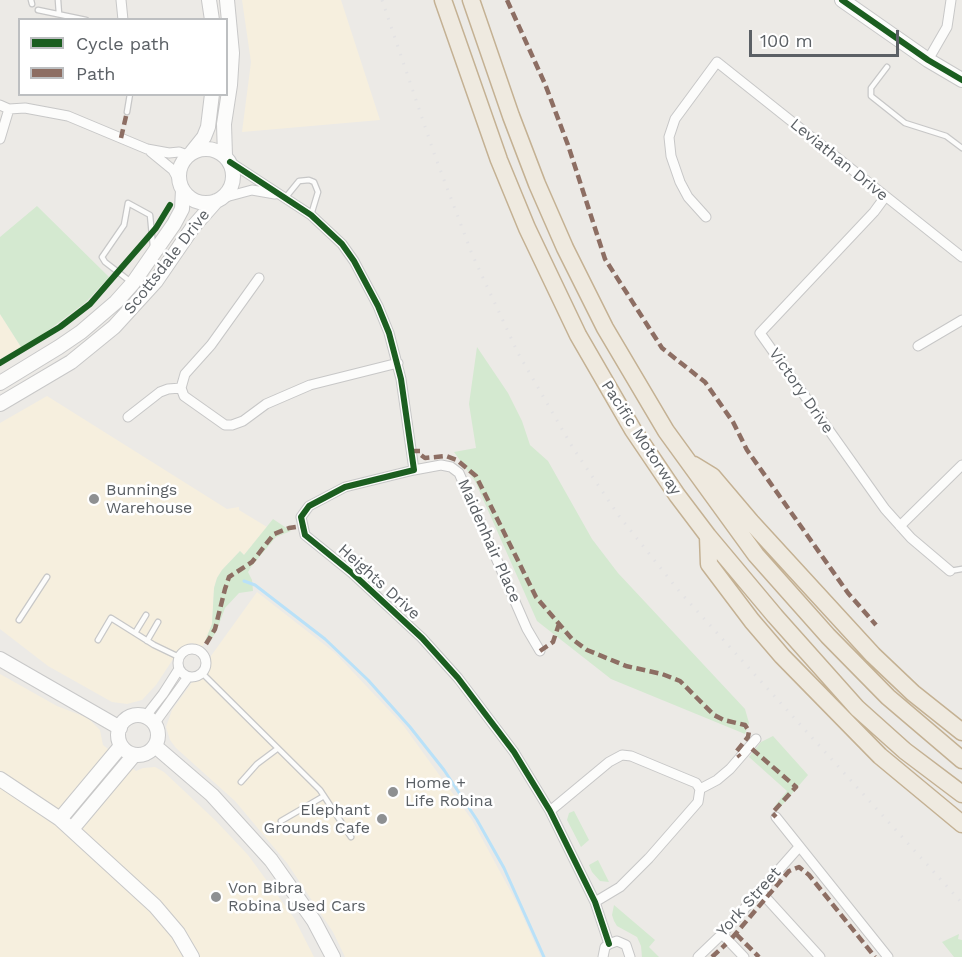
<!DOCTYPE html>
<html>
<head>
<meta charset="utf-8">
<style>
	body { margin:0 }
	#map { position:relative; width:962px; height:957px; overflow:hidden; background:#eceae6; font-family:"Work Sans",sans-serif }
	canvas { display:block }
	.legend { position:absolute; left:18px; top:18px; width:210px; height:78px; box-sizing:border-box; background:#fff; border:2px solid #bdbfc1; margin:0; padding:8px 10px; list-style:none; font-size:18px; color:#5b6065 }
	.legend li { display:flex; align-items:center; gap:12px; height:30px }
	.legend b { width:30px; border:2px solid #bdbfc1 }
	.scale { position:absolute; left:749px; top:30px; width:150px; height:27px; box-sizing:border-box; border:3px solid #5b6065; border-top:0; padding-left:8px; font-size:18px; line-height:21px; white-space:nowrap; color:#5b6065; -webkit-text-stroke:4px #fff; paint-order:stroke }
</style>
</head>
<body>
<div id="map">
<canvas width="962" height="957"></canvas>
<ul class="legend">
<li><b style="height:8px;background:#1b5e20"></b>Cycle path</li>
<li><b style="height:8px;background:#8d6e63"></b>Path</li>
</ul>
<div class="scale">100 m</div>
</div>
<script>
const ctx = document.querySelector('canvas').getContext('2d');
ctx.lineJoin = 'round';
function paint(path, color) {
  ctx.fillStyle = color;
  ctx.fill(path, 'evenodd');
}
function toPath(rows) {
  const path = new Path2D();
  for (const r of rows) {
    if (r.length === 3) {
      path.moveTo(r[0] + r[2], r[1]);
      path.arc(r[0], r[1], r[2], 0, 2 * Math.PI);
      continue;
    }
    path.moveTo(r[0], r[1]);
    for (let i = 2; i < r.length; i += 2) path.lineTo(r[i], r[i + 1]);
  }
  return path;
}
function trace(path, color, width, dash) {
  ctx.strokeStyle = color;
  ctx.lineWidth = width;
  ctx.lineCap = dash ? 'butt' : 'round';
  ctx.setLineDash(dash || []);
  ctx.stroke(path);
}
function label(font, color, halo, rows, align = 'center') {
  ctx.font = font + ' "Work Sans",sans-serif';
  ctx.lineWidth = 5;
  ctx.setLineDash([]);
  ctx.textBaseline = 'middle';
  ctx.strokeStyle = halo;
  ctx.fillStyle = color;
  for (const [text, x, y, turn = 0] of rows) {
    ctx.save();
    ctx.translate(x, y);
    ctx.rotate((+turn || 0) * Math.PI / 180);
    ctx.textAlign = isNaN(turn) ? turn : align;
    if (halo) ctx.strokeText(text, 0, 0);
    ctx.fillText(text, 0, 0);
    ctx.restore();
  }
}
paint(toPath([
	[242,0,341,0,380,120,242,132,251,62],
	[0,314,21,347,0,359],
	[47,396,227,509,239,507,239,510,267,527,244,555,240,551,222,570,217,578,214,588,212,624,203,646,191,643,181,647,156,685,142,700,127,704,112,702,48,666,0,629,0,423],
	[257,592,335,653,403,725,472,820,518,905,541,957,345,957,333,932,287,863,235,801,176,748,170,740,166,727,172,710],
	[0,674,57,706,88,718,100,730,103,745,136,771,143,768,155,767,164,772,216,821,248,855,294,918,314,957,0,957]
]), '#f6efde');
paint(toPath([
	[37,206,109,277,86,302,42,335,21,347,0,314,0,237],
	[477,347,508,393,522,421,530,445,548,461,592,539,618,573,745,709,749,723,745,734,611,679,537,621,475,481,454,452,476,448,469,404],
	[273,519,291,531,276,537,251,567,248,572,252,580,253,591,239,593,225,608,216,632,208,644,205,641,212,624,214,588,217,578,222,570,240,551,244,555],
	[773,736,808,775,777,811,774,807,787,791,749,757,761,742],
	[574,811,589,840,581,847,567,820,569,813],
	[598,860,609,882,600,881,592,872,589,865],
	[614,905,655,940,649,947,659,957,642,957,641,946,637,937,617,926,614,921,612,915],
	[959,934,958,939,962,940,962,957,954,957,942,942]
]), '#d4e9d0');
trace(toPath([
	[244,581,255,585,325,639,368,680,410,727,444,770,477,820,504,868,544,957]
]), '#b9e1f8', 3);
const lane = toPath([
	[31,0,32,4],
	[58,0,59,14],
	[38,10,86,20],
	[887,67,871,88,871,96,905,123,946,136,962,148],
	[127,112,130,94],
	[286,197,299,181,309,180,314,182,318,192,311,215],
	[131,282,105,262,102,257,124,225,128,203,150,215,153,246],
	[950,571,962,569],
	[19,620,47,577],
	[135,633,146,615],
	[98,640,111,618,154,645,179,657],
	[147,641,158,622],
	[202,673,320,790,351,837],
	[241,782,257,764,277,749],
	[281,821,324,796]
]);
const street = toPath([
	[121,0,123,20],
	[928,60,947,27,951,0],
	[0,105,9,109,25,108,68,116,147,149,169,153,179,152,187,155],
	[0,139,9,109],
	[151,152,173,170,180,183],
	[230,162,311,215,342,244,354,261,378,306,389,333,401,379,414,470,345,487,309,506,301,517,305,535,352,573,422,638,458,678,514,752,550,811,595,902,609,944],
	[885,197,874,212,760,333,885,509,911,538,950,571],
	[222,198,252,190,275,194],
	[706,217,688,197,680,182,671,156,669,137,675,119,717,62,962,257],
	[259,278,211,345,185,374,181,388,184,396,225,425,232,425,243,421,266,404,310,385,398,363],
	[918,346,962,320],
	[128,417,160,392,168,389,181,388],
	[414,470,441,465,451,467,459,473,527,629,540,651],
	[900,526,962,465],
	[192,663,14],
	[145,717,163,694,179,669],
	[154,724,188,677],
	[700,789,717,780,730,769,756,739],
	[550,811,609,762,622,755,631,756,696,783,700,789,698,802,649,858,620,887,595,902],
	[776,817,888,957],
	[759,890,820,957],
	[722,934,744,957],
	[603,957,605,947,609,944,617,941,626,945,630,957],
	[698,957,722,934,799,847]
]);
const secondary = toPath([
	[209,0,212,20],
	[842,0,928,60,962,80],
	[206,176,27],
	[192,152,204,137,208,127,212,94],
	[225,156,224,124,230,85,232,53,227,0],
	[0,383,59,347,81,332,116,302,133,283,174,224,182,209,183,190],
	[0,404,71,362,114,327,156,281,193,227,216,201],
	[0,659,120,728],
	[138,735,20],
	[155,746,212,795,271,860,314,921,333,957],
	[0,779,60,819,155,906,178,933,192,957],
	[60,819,121,746],
	[72,829,134,755]
]);
const highway = toPath([
	[443,0,499,160,527,228,578,335,633,430,677,495,708,536,775,616,857,708,905,751,962,794],
	[471,0,511,116,537,184,565,248,605,328,666,431,756,555,828,636,888,697,962,760],
	[694,465,712,476,751,522,873,655,913,693,962,732],
	[708,536,709,564,752,621,782,656,880,756,962,824]
]);
trace(lane, '#c7c7c7', 7);
trace(street, '#c7c7c7', 11);
trace(secondary, '#c8c8c8', 16);
trace(highway, '#c4b193', 19);
trace(lane, '#fcfcfb', 4.5);
trace(street, '#fcfcfb', 9);
trace(secondary, '#fcfcfb', 14);
trace(highway, '#efeae0', 16);
trace(toPath([
	[382,0,435,156,472,254,518,353,573,448,619,516,679,591,962,903]
]), '#e3e2e3', 3, [1.5, 8]);
trace(toPath([
	[507,0,545,84,568,145,605,259,662,348,705,382,733,422,747,450,848,593,876,625],
	[121,138,127,112],
	[411,451,420,451,421,455,425,458,446,456,457,460,476,476,536,597,572,639,587,650,626,666,662,674,680,681,714,715,724,720,745,725,749,731,748,737,736,752,740,757],
	[206,644,215,629,225,589,229,577,252,562,274,534,289,528,302,526],
	[540,651,553,642,559,624],
	[752,749,796,787,772,813,776,817],
	[736,934,759,957],
	[732,938,789,871,799,867,809,875,875,957],
	[712,957,726,944]
]), '#8d6e63', 4.5, [9, 4.5]);
trace(toPath([
	[842,0,928,60,962,80],
	[230,162,311,215,342,244,354,261,378,306,389,333,401,379,414,470,345,487,309,506,301,517,305,535,352,573,422,638,458,678,514,752,550,811,595,902,609,944],
	[0,363,60,327,90,304,156,228,170,205]
]), '#1b5e20', 6);
for (const [x, y, r, color] of [
	[94,499,6,"#8e9092"],
	[393,792,6,"#8e9092"],
	[382,819,6,"#8e9092"],
	[216,897,6,"#8e9092"]
]) {
  const dot = new Path2D();
  dot.arc(x, y, r, 0, 2 * Math.PI);
  ctx.fillStyle = color;
  ctx.fill(dot);
  trace(dot, '#fff', 2);
}
label('16px', '#5b6065', '#fff', [
	["Leviathan Drive",839,160,39],
	["Scottsdale Drive",167,262,-52],
	["Victory Drive",801,391,55],
	["Pacific Motorway",641,438,57],
	["Maidenhair Place",489,541,66],
	["Heights Drive",379,582,42],
	["York Street",749,902,-48]
]);
label('16px', '#5b6065', '#fff', [
	["Bunnings",106,490],
	["Warehouse",106,508],
	["Home +",405,783],
	["Life Robina",405,801],
	["Elephant",370,810,"right"],
	["Grounds Cafe",370,828,"right"],
	["Von Bibra",228,888],
	["Robina Used Cars",228,906]
], 'left');
</script>
</body>
</html>
